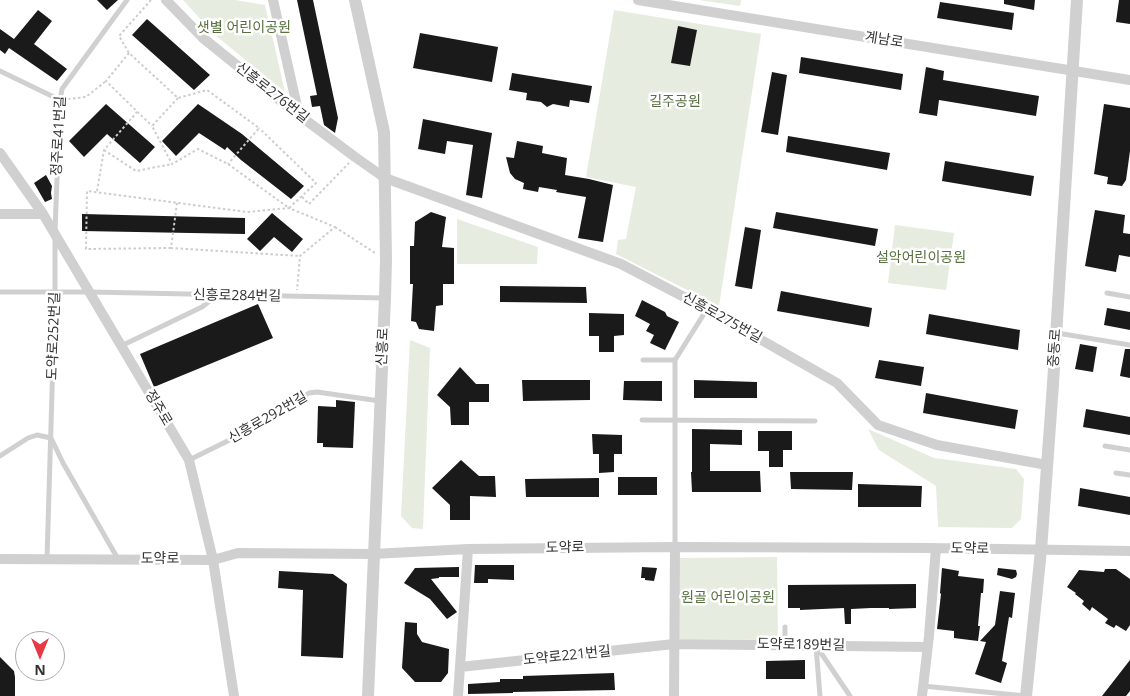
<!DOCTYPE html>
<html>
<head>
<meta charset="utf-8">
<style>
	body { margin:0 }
	#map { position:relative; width:1130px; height:696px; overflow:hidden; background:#fff; font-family:"Open Sans",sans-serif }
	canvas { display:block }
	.north { position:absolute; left:15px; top:631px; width:50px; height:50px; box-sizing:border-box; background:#fff; border:1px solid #adadad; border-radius:50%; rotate:180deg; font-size:14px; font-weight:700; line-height:20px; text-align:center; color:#333 }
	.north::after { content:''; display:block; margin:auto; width:18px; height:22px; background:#e63946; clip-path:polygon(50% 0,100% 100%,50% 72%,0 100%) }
</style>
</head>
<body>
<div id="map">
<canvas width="1130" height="696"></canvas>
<div class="north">N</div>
</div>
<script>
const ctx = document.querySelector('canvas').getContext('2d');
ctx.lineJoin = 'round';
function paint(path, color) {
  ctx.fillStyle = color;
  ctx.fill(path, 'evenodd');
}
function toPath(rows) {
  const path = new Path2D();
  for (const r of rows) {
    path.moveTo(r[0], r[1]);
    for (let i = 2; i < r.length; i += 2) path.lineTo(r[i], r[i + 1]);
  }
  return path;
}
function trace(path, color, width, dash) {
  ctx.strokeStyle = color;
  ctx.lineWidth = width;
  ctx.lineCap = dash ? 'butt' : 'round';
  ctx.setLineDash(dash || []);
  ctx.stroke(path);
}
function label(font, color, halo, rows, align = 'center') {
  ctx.font = font + ' "Open Sans","Noto Sans KR",sans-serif';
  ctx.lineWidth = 5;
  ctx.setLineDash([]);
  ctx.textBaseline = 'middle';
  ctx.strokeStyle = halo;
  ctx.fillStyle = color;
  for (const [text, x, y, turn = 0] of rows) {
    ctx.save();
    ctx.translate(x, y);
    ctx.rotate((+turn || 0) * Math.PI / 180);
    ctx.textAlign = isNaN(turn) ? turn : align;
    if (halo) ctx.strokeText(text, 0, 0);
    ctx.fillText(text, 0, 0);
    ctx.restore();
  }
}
paint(toPath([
	[183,0,235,0,265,5,285,92,215,35],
	[699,0,741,0,740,6],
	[614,10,761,34,719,306,616,254,618,240,626,239,636,187,586,177],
	[457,219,538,247,537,264,457,264],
	[895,225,954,233,946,290,888,283],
	[410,340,430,348,423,529,412,528,401,516],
	[868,429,934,458,1016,469,1024,479,1021,519,1012,528,938,527,936,486,879,450],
	[777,557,778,640,678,639,679,558]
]), '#e6ecdf');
paint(toPath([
	[97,0,118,0,107,10],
	[297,0,313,0,338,118,335,133,324,125,320,106,312,107,310,96,317,95],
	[1004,0,1035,0,1034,10,1004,4],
	[1119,0,1130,0,1130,24,1116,22],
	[940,2,1014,13,1012,30,937,18],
	[38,10,52,21,34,44,67,69,57,81,9,48,5,54,0,50,0,29,14,39],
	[147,19,210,75,194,90,132,35],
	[678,26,697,30,690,66,671,63],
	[420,33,498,47,492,82,413,68],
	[801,57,903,74,901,90,799,73],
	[926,67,944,71,943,80,1039,96,1036,116,939,100,937,116,919,113],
	[772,72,787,75,778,135,761,132],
	[512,73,592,86,589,103,570,100,569,107,553,104,547,107,541,102,526,100,527,93,509,90],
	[106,104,155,147,140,163,107,134,84,157,69,141],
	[198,104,242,134,304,186,291,199,241,160,227,147,225,150,199,133,176,156,162,141],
	[1104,104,1130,108,1130,151,1126,180,1122,186,1107,184,1108,177,1094,174],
	[423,119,492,133,482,198,466,195,473,145,447,141,445,154,418,149],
	[788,136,890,153,887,170,786,152],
	[517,141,543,146,542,153,567,158,565,175,589,179,613,185,603,242,578,238,586,197,556,192,557,190,539,187,538,192,523,189,524,183,515,179,510,173,506,157,514,158],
	[945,161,1034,176,1031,196,942,181],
	[46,175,52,186,51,193,52,199,45,202,34,183],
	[1095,210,1125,215,1123,233,1130,234,1130,257,1119,255,1116,272,1085,266],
	[431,212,446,217,442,247,454,248,454,284,443,284,443,305,436,306,434,331,419,329,416,322,411,321,413,284,410,284,410,246,414,246,415,222],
	[776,212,878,229,875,246,773,228],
	[272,213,303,239,292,252,274,237,260,251,247,239],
	[82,214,245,218,245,234,82,231],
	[745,227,761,230,752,289,735,286],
	[500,286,586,287,587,303,500,302],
	[781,291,872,308,869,327,777,311],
	[642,300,665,312,667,316,679,322,665,350,650,343,654,335,646,331,650,324,635,316],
	[258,304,273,338,154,387,140,354],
	[1107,308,1130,312,1130,330,1104,325],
	[589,313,624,314,624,335,614,336,614,352,599,352,599,336,589,336],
	[929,314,1020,330,1018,350,926,334],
	[1080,344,1097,347,1093,372,1075,369],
	[1125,349,1130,349,1130,378,1120,376],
	[879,360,924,367,921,386,875,378],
	[460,367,476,384,489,384,489,402,469,402,469,425,451,425,450,407,437,395],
	[522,380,590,380,590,400,523,401],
	[694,380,757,382,757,398,694,398],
	[624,381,662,381,662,401,623,400],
	[926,393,1018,410,1015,429,923,413],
	[336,400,355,402,353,448,323,447,323,443,317,443,318,406,336,407],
	[1086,409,1130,417,1130,435,1083,427],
	[692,429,742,430,742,445,710,444,710,471,760,471,761,492,692,492,691,472,692,472],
	[758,431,792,431,792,450,783,450,783,467,769,467,769,451,758,451],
	[592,434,622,435,622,454,614,454,614,472,599,473,599,454,593,454],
	[461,460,479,476,495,476,496,497,470,496,470,520,450,520,450,505,432,488],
	[790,472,853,472,852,490,791,489],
	[618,477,657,477,657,495,618,495],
	[599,478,599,497,526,497,525,479],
	[858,484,922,486,921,507,858,507],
	[1080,488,1130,497,1130,515,1078,506],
	[475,565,514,565,514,580,488,579,488,583,474,583],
	[459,567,459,577,439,577,439,578,431,579,457,612,447,619,430,599,404,583,415,568],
	[642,567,657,568,654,581,645,580,645,578,641,578],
	[942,568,959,571,958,576,984,579,983,593,981,593,978,626,980,626,978,641,954,638,954,631,937,629,941,594,940,593],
	[998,568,1016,570,1017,574,1016,577,1012,579,997,575],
	[1105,569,1116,569,1130,579,1130,625,1126,631,1116,625,1114,628,1105,623,1108,619,1092,607,1090,611,1082,604,1084,601,1075,594,1076,593,1067,587,1079,570,1104,572],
	[279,571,333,574,347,584,343,658,301,656,303,590,278,588],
	[916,584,916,608,889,609,889,608,871,608,851,609,851,624,845,624,844,608,800,610,800,608,788,608,788,585],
	[1000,591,1015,593,1012,618,1009,617,1002,661,1007,663,1001,683,975,674,986,642,980,641,995,625],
	[405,622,417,623,417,634,422,642,449,649,448,673,441,682,415,682,402,668],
	[0,657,14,671,15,677,15,696,0,696],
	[805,660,805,679,766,679,766,661],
	[1130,660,1130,691,1126,696,1102,696],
	[614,673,615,690,513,692,513,693,468,694,468,684,500,682,500,679,523,679,523,676]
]), '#1a1a1a');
trace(toPath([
	[151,0,119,36,129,53,178,98,207,90,259,128,228,164],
	[129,53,106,81,152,126],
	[178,98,152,126,172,164,198,149,228,164,289,208,316,183,259,128],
	[68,99,86,97,106,81],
	[104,150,136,171,172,164],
	[97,191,104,150,137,112],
	[302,197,309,204,349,163],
	[177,203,171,248,300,256],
	[335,227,375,253],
	[171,248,86,249,87,191,247,212,289,208,335,227,300,256,297,290]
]), '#cdcdcd', 2, [2.5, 2.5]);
trace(toPath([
	[0,71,60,100],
	[55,231,60,100,62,89,127,0],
	[0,292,90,292,384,298],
	[1107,293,1130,297],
	[1057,333,1130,345],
	[121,346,202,307,217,295],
	[643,360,675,360],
	[642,420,815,421],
	[1105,446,1130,450],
	[0,456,28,438,37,435,51,438,63,463,118,559],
	[189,460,264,423,309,393,317,392,380,401],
	[1116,473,1130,475],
	[675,547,675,360,707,309],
	[47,559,55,292,55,240],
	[785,645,785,627],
	[816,646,820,696],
	[817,647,850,696],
	[923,686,1026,696]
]), '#d0d0d0', 5);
trace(toPath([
	[166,0,203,38,287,106,355,157,385,178,621,264,707,309,837,383,878,425,937,445,1047,465],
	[273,0,299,115],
	[638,0,1130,80],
	[0,153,43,214,189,460,213,560,234,696],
	[0,214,43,214],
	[0,559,213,560,238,553,373,554,468,549,675,547,936,548,1130,551],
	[460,667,674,644,927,647],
	[458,696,468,549],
	[674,696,675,547],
	[922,696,929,636,936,548]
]), '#d0d0d0', 10);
trace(toPath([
	[355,0,384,132,386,259,385,298,368,696],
	[1026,696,1041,550,1053,384,1077,0]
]), '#d0d0d0', 12);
label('14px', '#56703f', '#fff', [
	["샛별 어린이공원",244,28],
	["길주공원",675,102],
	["설악어린이공원",921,258],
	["원골 어린이공원",728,598]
]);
label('14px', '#333', '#fff', [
	["계남로",884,40,9],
	["신흥로276번길",272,93,38],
	["정주로41번길",59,136,-87],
	["신흥로284번길",237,296,1],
	["신흥로275번길",722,318,29],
	["도약로252번길",54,336,-88],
	["신흥로",383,347,-87],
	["중동로",1055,348,-86],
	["정주로",158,408,59],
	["신흥로292번길",268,418,-30],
	["도약로",565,548,-1],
	["도약로",970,549,1],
	["도약로",160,559],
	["도약로189번길",801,645,1],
	["도약로221번길",567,656,-6]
]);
</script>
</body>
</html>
